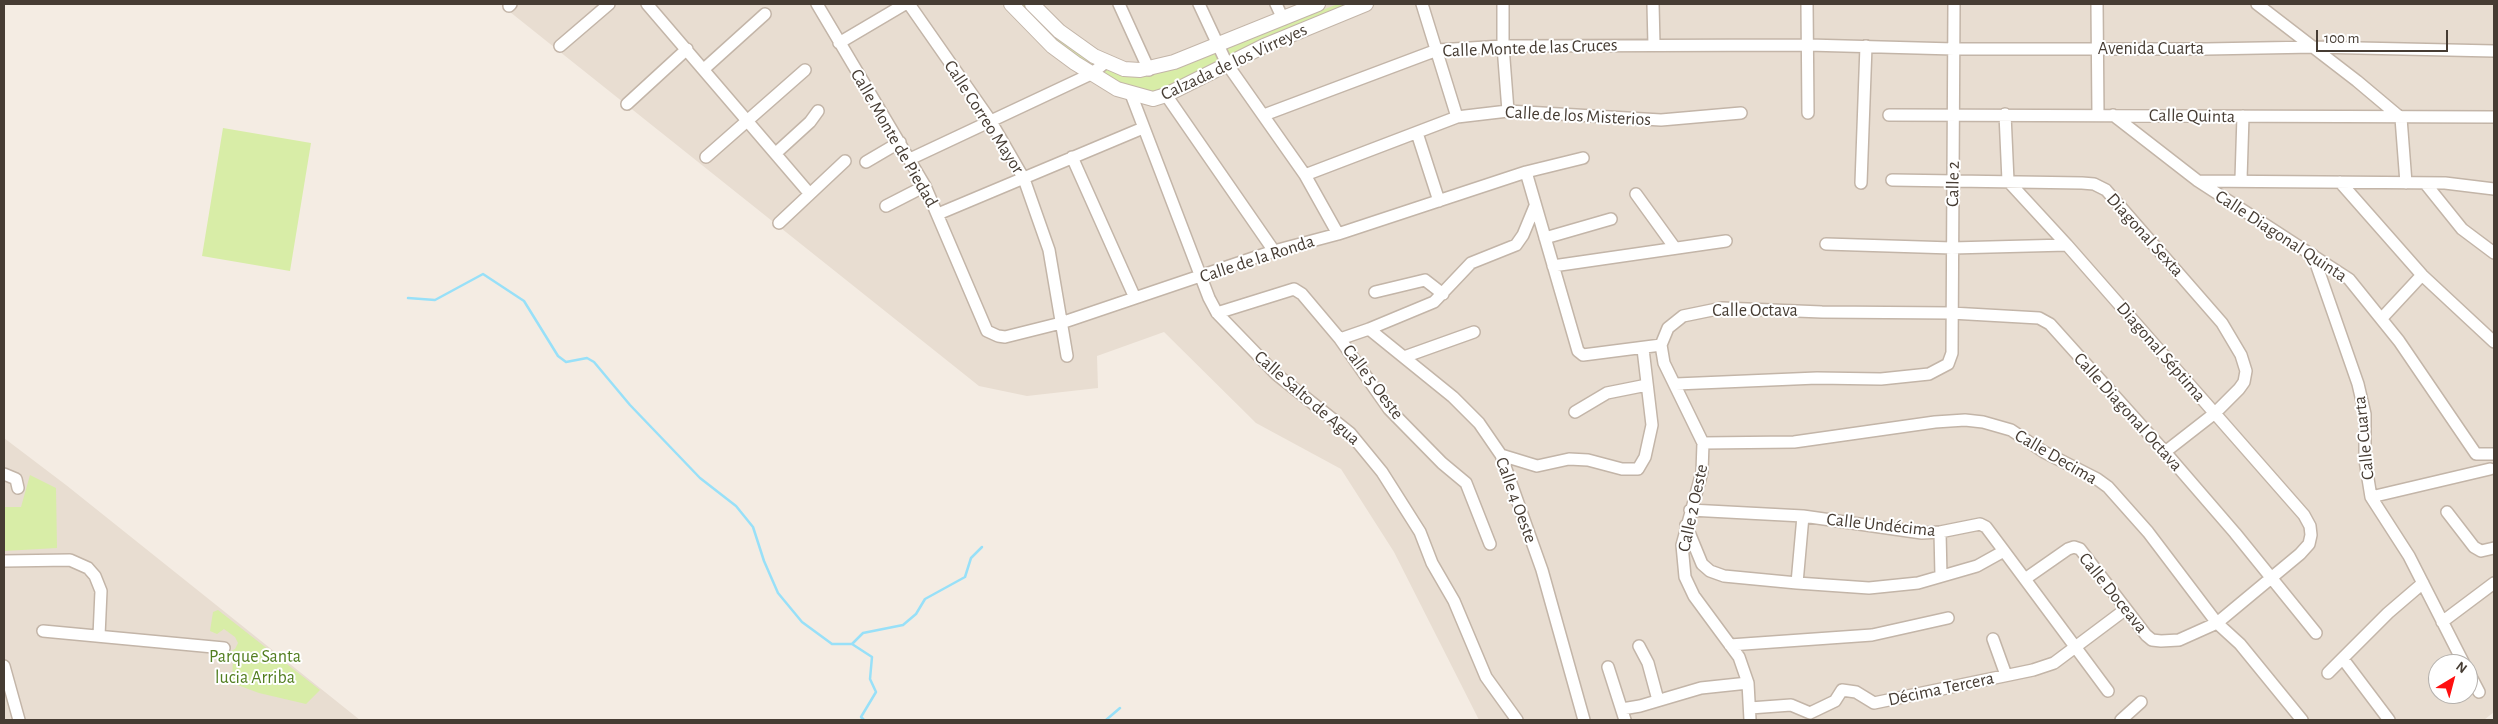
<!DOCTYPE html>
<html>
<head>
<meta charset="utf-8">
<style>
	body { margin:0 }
	#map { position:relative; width:2498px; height:724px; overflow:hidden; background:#f4ece3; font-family:"Alegreya Sans",sans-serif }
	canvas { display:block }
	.frame { position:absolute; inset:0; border:5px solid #463c33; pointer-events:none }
	.north { position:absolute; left:2428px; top:654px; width:50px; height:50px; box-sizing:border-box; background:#fff; border:1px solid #b5b1ad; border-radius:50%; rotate:37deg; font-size:14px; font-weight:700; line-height:20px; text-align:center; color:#463c33 }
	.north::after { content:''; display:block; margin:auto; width:18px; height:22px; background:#ff0f10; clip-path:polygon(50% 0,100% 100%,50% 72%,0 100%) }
	.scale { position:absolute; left:2316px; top:30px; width:132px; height:22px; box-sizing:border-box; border:2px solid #463c33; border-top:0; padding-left:6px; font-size:15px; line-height:18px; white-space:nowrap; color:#463c33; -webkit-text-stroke:4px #fff; paint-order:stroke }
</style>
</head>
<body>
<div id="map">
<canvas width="2498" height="724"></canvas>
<div class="frame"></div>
<div class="north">N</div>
<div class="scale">100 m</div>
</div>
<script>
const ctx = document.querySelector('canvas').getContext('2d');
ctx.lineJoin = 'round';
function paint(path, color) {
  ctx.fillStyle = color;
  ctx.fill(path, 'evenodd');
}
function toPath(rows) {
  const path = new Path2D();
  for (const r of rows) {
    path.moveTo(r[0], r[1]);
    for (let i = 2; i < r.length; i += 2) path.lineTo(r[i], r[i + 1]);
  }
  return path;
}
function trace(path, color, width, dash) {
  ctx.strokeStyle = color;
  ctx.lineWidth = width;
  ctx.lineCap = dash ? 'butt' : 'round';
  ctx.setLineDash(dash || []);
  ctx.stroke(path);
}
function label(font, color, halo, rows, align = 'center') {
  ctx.font = font + ' "Alegreya Sans",sans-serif';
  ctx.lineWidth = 4;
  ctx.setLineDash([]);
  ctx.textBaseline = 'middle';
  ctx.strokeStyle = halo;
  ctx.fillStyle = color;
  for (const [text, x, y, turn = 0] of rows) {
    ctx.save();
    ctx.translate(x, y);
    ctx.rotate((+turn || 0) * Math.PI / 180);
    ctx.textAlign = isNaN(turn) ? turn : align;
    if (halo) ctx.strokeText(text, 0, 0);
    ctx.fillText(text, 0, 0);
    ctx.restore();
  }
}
paint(toPath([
	[500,4,2494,4,2494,712,2484,720,1479,720,1394,552,1341,469,1256,423,1164,332,1097,356,1098,388,1027,396,979,386],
	[2438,664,2468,664,2468,694,2438,694],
	[4,438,66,485,360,720,4,720]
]), '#e8ddd1');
paint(toPath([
	[1009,4,1031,4,1128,73,1155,74,1338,4,1377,4,1232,63,1172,95,1116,90],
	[223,128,311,143,290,271,202,256],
	[30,475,56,488,57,548,4,551,4,507,21,507],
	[218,610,320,690,306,704,259,693,232,683,233,657,229,652,235,649,238,643,235,637,224,629,217,634,210,631,213,612]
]), '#d8eda7');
trace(toPath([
	[408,298,435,300,483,274,524,301,558,356,566,362,587,358,594,362,630,405,700,478,736,506,753,527,764,561,778,593,802,622,832,644,852,644,872,657,870,679,876,692,861,717,864,720],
	[852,644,863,633,903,625,916,614,925,599,965,577,971,558,982,547],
	[1106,720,1120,708]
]), '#98e0f8', 2.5);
const minor = toPath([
	[647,4,809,193],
	[817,4,925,186,987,331,998,336,1005,337,1061,323,1274,251,1338,234,1526,172,1583,158],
	[909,4,990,120,1024,179,1049,250,1067,356],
	[1119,4,1149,70],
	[1199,4,1227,64,1305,175,1338,234],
	[1276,4,1283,19],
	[1422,4,1457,117],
	[1503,4,1503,46,1508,111],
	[1653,4,1654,45],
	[1807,4,1808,113],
	[2097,4,2098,115],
	[2257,4,2357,81,2401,118,2406,183],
	[509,6,511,4],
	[839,43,905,4],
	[560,46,609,4],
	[704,69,765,14],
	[1131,94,1209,298,1217,313,1276,374,1350,433,1382,472,1420,532,1432,563,1454,601,1486,677,1517,720],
	[1166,95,1274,251],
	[627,104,687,49],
	[2005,114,2008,181,2067,245,2304,515,2310,526,2311,535,2309,544,2300,554,2217,623,2179,640,2161,641,2152,640,2146,635,2080,549,2074,547,2068,549,2025,579],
	[1264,115,1437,50,1503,46,1808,45,1954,49,2206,49,2314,47,2494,51],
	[1889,115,2494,117],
	[2113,115,2198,181,2349,279,2399,341,2476,454,2494,454],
	[1417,133,1439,201],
	[776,153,810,122,818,111],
	[706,157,805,70],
	[1072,157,1135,298],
	[910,159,1091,74,1106,62],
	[866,162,900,142],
	[1526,172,1578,351,1583,355,1661,345,1668,328,1683,316,1722,308,1822,312,1951,313,2039,318,2050,324,2165,452,2235,533,2316,633],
	[1305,175,1457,117,1508,111,1661,120,1741,113],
	[2241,179,2243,116],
	[1892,180,2082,183,2094,184,2106,190,2222,323,2241,355,2246,371,2244,382,2239,389,2215,413,2165,452],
	[2198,181,2445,183,2494,189],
	[2340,182,2422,275,2494,342],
	[1861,183,1866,46],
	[2425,183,2462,229,2494,253],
	[1636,194,1675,248],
	[886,206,925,186],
	[938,214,1143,128],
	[779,223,845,161],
	[1545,238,1611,219],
	[1826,244,1952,248,2067,245],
	[2313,255,2358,384,2365,414,2365,460,2371,497,2409,556,2464,664],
	[1553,266,1726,241],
	[1375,292,1425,280,1443,294],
	[1217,313,1294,289,1302,294,1340,339,1389,409,1442,463,1466,483,1490,544],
	[2382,318,2422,275],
	[1369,329,1453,397,1479,423,1501,455,1542,570,1584,720],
	[1340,339,1369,329,1434,302,1471,263,1516,245,1523,235,1535,206],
	[1661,345,1664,363,1703,443,1702,472,1682,545,1685,577,1694,596,1739,657,1748,683,1750,720],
	[1404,357,1474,332],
	[1676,384,1817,378,1881,379,1929,374,1948,364,1952,353,1954,4],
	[1575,412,1607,393,1647,385],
	[1703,443,1794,442,1935,422,1965,420,1983,422,2011,430,2044,452,2097,479,2108,487,2148,532,2217,623,2240,644,2302,720],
	[1501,455,1537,466,1569,459,1588,460,1622,469,1638,469,1645,457,1652,425,1643,349],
	[4,474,16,479,18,488],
	[2371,497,2490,469],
	[1690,510,1803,516,1922,533,1940,532,1980,524,1986,527,2004,551,2108,691],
	[2447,512,2474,547,2481,551,2494,548],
	[1686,525,1702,564,1710,571,1724,576,1797,583,1869,588,1918,583,1977,566,2004,551],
	[1940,532,1941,576],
	[4,561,70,560,88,568,95,576,101,591,99,636],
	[1797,583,1803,516],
	[2442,622,2494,583],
	[43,631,224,648],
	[1993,639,2006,675],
	[1730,645,1872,635,1948,618],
	[1639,646,1648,663,1658,700],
	[2343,659,2389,720],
	[4,666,19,720],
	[1608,667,1625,720],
	[2468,671,2479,692],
	[2328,673,2388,613,2423,583],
	[1750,708,1791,705,1810,713,1835,701,1842,690,1856,692,1874,703,2033,670,2054,663,2126,609],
	[1622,709,1640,706,1701,688,1748,683],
	[2121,720,2141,702]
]);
const tertiary = toPath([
	[1011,4,1052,46,1075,63,1117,89,1153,99,1166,95,1264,46,1366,4],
	[1032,4,1059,31,1094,56,1124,69,1140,70,1174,62,1318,4]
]);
trace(minor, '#c3b5a8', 14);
trace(tertiary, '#c3b5a8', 16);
trace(minor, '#fff', 11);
trace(tertiary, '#fff', 14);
label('18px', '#463c33', '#fff', [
	["Calle Monte de las Cruces",1530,48,-2],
	["Avenida Cuarta",2151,49],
	["Calzada de los Virreyes",1234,62,-25],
	["Calle de los Misterios",1578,116,3],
	["Calle Quinta",2192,116,1],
	["Calle Correo Mayor",984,117,57],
	["Calle Monte de Piedad",894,138,60],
	["Calle 2",1953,184,-89],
	["Diagonal Sexta",2145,235,48],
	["Calle Diagonal Quinta",2281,236,33],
	["Calle de la Ronda",1257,259,-18],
	["Calle Octava",1755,311],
	["Diagonal Séptima",2161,352,49],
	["Calle 5 Oeste",1373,382,53],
	["Calle Salto de Agua",1307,398,41],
	["Calle Diagonal Octava",2128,412,48],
	["Calle Cuarta",2364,438,-96],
	["Calle Decima",2056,457,30],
	["Calle 4 Oeste",1516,500,70],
	["Calle 2 Oeste",1693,508,-78],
	["Calle Undécima",1881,525,6],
	["Calle Doceava",2113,593,51],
	["Décima Tercera",1941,689,-12]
]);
label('18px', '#527e20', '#fff', [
	["Parque Santa",255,657],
	["lucia Arriba",255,678]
]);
</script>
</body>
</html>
